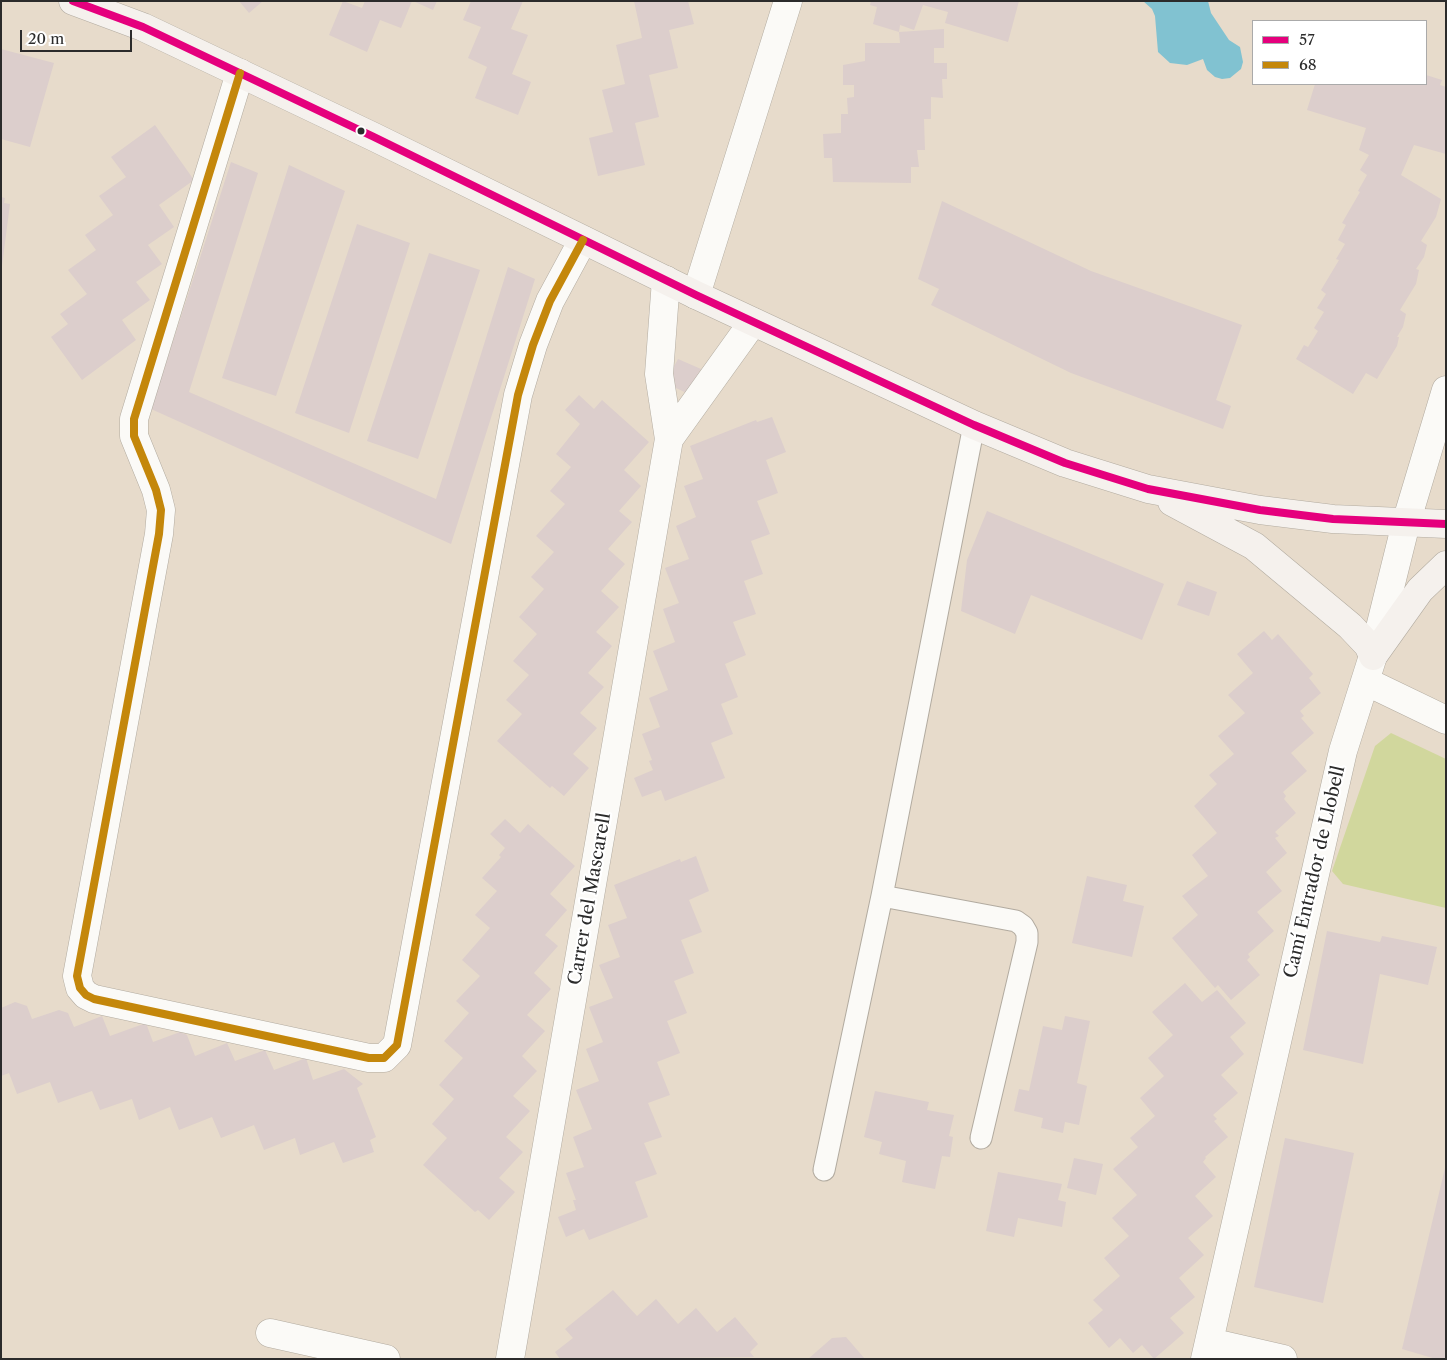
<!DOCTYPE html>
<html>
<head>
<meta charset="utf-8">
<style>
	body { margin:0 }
	#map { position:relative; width:1447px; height:1360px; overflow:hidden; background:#e7dbcb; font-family:"Libre Caslon Text",serif }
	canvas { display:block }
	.frame { position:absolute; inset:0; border:2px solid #2b2b2b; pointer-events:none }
	.legend { position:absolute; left:1252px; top:20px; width:175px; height:65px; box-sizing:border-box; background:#fff; border:1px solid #aaa; margin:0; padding:6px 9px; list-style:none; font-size:15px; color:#2b2b2b }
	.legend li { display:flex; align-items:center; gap:10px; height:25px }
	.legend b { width:25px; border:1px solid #aaa }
	.scale { position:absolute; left:20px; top:30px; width:112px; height:22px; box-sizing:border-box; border:2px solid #2b2b2b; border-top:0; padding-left:6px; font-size:15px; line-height:18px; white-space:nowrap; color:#2b2b2b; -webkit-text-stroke:4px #fff; paint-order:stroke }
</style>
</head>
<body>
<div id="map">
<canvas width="1447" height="1360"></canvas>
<div class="frame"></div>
<ul class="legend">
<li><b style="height:6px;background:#e5007d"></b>57</li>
<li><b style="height:6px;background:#c4870b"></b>68</li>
</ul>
<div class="scale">20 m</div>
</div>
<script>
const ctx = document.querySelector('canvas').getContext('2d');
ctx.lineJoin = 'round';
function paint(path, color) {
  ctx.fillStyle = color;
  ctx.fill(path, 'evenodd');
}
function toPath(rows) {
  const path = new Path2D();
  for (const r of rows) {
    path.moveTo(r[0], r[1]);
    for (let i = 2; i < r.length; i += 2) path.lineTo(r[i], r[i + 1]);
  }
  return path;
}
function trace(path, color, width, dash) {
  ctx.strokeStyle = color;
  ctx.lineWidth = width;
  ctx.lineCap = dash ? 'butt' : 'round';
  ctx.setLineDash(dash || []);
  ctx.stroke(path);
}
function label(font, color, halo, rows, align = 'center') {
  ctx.font = font + ' "Libre Caslon Text",serif';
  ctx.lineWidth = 4.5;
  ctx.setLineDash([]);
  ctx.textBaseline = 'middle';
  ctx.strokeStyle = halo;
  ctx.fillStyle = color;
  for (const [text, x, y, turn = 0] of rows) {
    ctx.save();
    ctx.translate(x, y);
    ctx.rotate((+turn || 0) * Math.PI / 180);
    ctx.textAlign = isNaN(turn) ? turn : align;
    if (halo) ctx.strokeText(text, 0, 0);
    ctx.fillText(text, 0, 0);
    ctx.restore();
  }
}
paint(toPath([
	[1391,733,1446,759,1446,908,1343,884,1332,871,1375,746]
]), '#d1d79d');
paint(toPath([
	[1143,1,1208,1,1211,13,1229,40,1240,47,1243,62,1241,69,1230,78,1222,79,1215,77,1207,70,1203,59,1187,65,1170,63,1158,52,1155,16,1152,9]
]), '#81c2d1');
paint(toPath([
	[239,1,263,1,249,13],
	[343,1,362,8,365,1,412,1,401,28,380,20,367,52,329,35],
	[413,1,437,1,433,10],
	[471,1,523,1,511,29,528,35,512,74,531,82,518,115,475,98,487,67,468,58,481,27,463,20],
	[634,1,688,1,694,24,669,30,678,68,649,75,659,117,635,123,645,165,598,176,589,138,613,132,602,90,625,84,616,45,642,38],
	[871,1,1019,1,1008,42,945,23,948,12,923,5,914,30,900,25,899,32,873,24,877,7,870,5],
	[944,29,944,48,934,48,934,63,947,63,947,79,942,79,943,98,931,97,931,119,924,119,925,150,917,150,919,167,911,167,911,183,833,182,832,158,824,158,823,134,841,133,841,114,848,114,847,98,854,97,854,85,843,85,843,65,865,61,865,43,900,43,899,32],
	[1,49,54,63,30,147,1,139],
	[1426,75,1442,80,1440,85,1446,87,1446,154,1414,145,1401,175,1441,199,1436,217,1421,241,1427,245,1424,257,1416,269,1419,270,1416,284,1400,310,1406,314,1403,327,1397,337,1399,337,1397,346,1377,379,1366,373,1353,394,1296,359,1304,345,1308,347,1318,331,1314,328,1324,312,1317,308,1326,294,1321,290,1339,260,1336,259,1345,244,1338,240,1346,225,1342,223,1360,192,1358,191,1367,175,1360,170,1369,155,1359,150,1366,128,1307,110,1315,84,1426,84],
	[155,125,194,180,159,205,174,227,148,245,162,264,136,282,150,300,122,320,136,340,82,380,51,337,68,324,60,314,87,294,68,270,96,250,85,235,113,215,99,196,126,177,111,157],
	[231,162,258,173,189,392,436,499,508,267,535,279,451,544,151,409],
	[289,165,345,191,276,396,222,378],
	[1,197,5,198,4,203,10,204,2,266],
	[942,201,1091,271,1242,325,1216,400,1231,406,1223,429,1071,373,931,305,939,289,918,279],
	[357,224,410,243,349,433,295,413],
	[429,253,480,270,418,459,367,441],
	[678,359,701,369,689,394,665,383],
	[579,395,594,409,602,400,649,442,624,470,641,486,619,511,632,522,608,549,625,564,601,591,619,607,596,632,612,646,588,673,604,687,580,713,597,728,573,754,589,768,564,796,552,786,550,788,497,741,522,714,506,700,529,675,513,661,537,634,519,617,544,589,531,577,554,552,536,536,565,504,550,491,571,467,556,454,580,424,565,410],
	[772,417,786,452,766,460,778,493,757,501,770,534,751,541,763,574,744,581,756,614,733,622,746,655,725,664,738,697,721,704,733,734,711,743,725,778,665,801,661,790,642,797,634,778,653,770,649,761,652,760,642,734,660,727,649,698,668,690,653,651,675,642,663,609,679,603,665,568,689,559,676,526,696,517,684,486,703,479,690,446,756,420,757,422],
	[987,511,1164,584,1142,640,1031,595,1015,634,961,611,967,560],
	[1187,581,1217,592,1209,616,1177,605],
	[1264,631,1272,640,1278,634,1313,674,1309,678,1321,693,1300,711,1304,716,1301,718,1314,733,1291,753,1307,771,1283,792,1286,796,1284,799,1296,813,1275,832,1279,836,1275,838,1287,853,1266,872,1282,891,1257,912,1274,931,1248,954,1250,957,1247,960,1260,975,1231,1000,1218,985,1215,988,1172,938,1198,915,1182,896,1208,876,1192,855,1217,833,1194,806,1217,784,1209,775,1234,754,1218,736,1245,713,1228,695,1253,673,1237,654],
	[505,819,520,833,528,824,575,866,550,894,567,910,545,935,558,946,534,973,551,989,527,1015,545,1031,522,1056,537,1071,513,1096,530,1111,506,1137,523,1152,499,1178,515,1192,489,1220,478,1210,475,1212,423,1165,447,1138,432,1124,454,1099,439,1085,463,1058,444,1041,469,1013,456,1001,480,976,462,960,490,928,475,915,497,891,482,878,501,857,499,855,505,848,490,834],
	[696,856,709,891,689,900,702,932,681,940,694,973,674,981,687,1013,667,1021,680,1053,657,1062,670,1095,648,1103,662,1137,644,1143,657,1174,635,1182,648,1217,589,1240,584,1229,566,1237,558,1217,576,1210,573,1200,576,1200,566,1173,584,1167,573,1137,592,1129,576,1090,599,1081,586,1049,603,1042,589,1007,613,998,599,965,620,957,608,925,627,918,614,885,680,859,681,862],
	[1087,876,1127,885,1123,901,1144,906,1132,957,1072,943],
	[1327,931,1380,942,1382,936,1437,947,1428,985,1380,974,1363,1064,1303,1050],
	[1185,983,1202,1002,1217,990,1246,1023,1230,1037,1244,1054,1221,1075,1238,1093,1213,1115,1217,1119,1214,1121,1228,1137,1205,1157,1206,1158,1203,1162,1216,1177,1195,1196,1213,1216,1188,1238,1204,1255,1179,1278,1195,1297,1170,1318,1184,1333,1154,1359,1142,1345,1133,1353,1120,1338,1109,1348,1088,1323,1103,1310,1093,1300,1120,1276,1104,1258,1129,1236,1112,1218,1137,1195,1113,1169,1138,1147,1130,1138,1155,1116,1140,1098,1164,1076,1148,1058,1173,1035,1152,1012],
	[15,1002,27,1006,32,1019,59,1010,68,1013,74,1027,102,1016,110,1036,146,1023,153,1042,180,1032,187,1035,195,1056,227,1043,235,1061,265,1050,274,1070,306,1058,313,1080,344,1069,363,1084,357,1088,376,1137,370,1140,374,1152,343,1163,334,1142,300,1155,295,1138,264,1150,254,1125,221,1138,212,1117,179,1130,170,1107,139,1120,132,1099,100,1110,92,1091,58,1103,50,1082,17,1094,9,1073,1,1076,1,1008],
	[1065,1016,1090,1021,1077,1083,1087,1086,1079,1125,1065,1122,1063,1133,1041,1128,1043,1118,1014,1111,1019,1089,1029,1091,1043,1026,1062,1030],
	[875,1091,929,1102,927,1110,954,1115,949,1136,953,1137,950,1157,942,1156,935,1189,902,1182,906,1161,879,1154,882,1142,864,1137],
	[1285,1138,1354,1153,1323,1303,1254,1287],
	[1074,1158,1103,1164,1096,1195,1067,1188],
	[1445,1168,1446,1359,1436,1359,1402,1349],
	[998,1172,1062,1184,1058,1200,1066,1202,1062,1227,1018,1218,1014,1237,986,1231],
	[613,1290,637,1316,656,1299,678,1324,696,1308,717,1332,735,1317,758,1344,750,1352,754,1357,560,1359,555,1352,573,1338,565,1329],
	[846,1337,865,1359,808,1359,832,1338]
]), '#dccecc');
const lane = toPath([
	[882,896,1016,921,1023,926,1027,933,1027,942,981,1138],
	[824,1170,882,896,974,425]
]);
const street = toPath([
	[240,73,134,419,134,436,156,490,161,510,159,534,77,976,80,988,86,995,94,999,369,1058,384,1058,397,1045,518,395,533,345,550,301,583,240],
	[696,295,788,1],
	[669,439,753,322],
	[1365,681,1446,720],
	[270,1333,386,1359],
	[1209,1342,1283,1359],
	[510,1359,669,439,659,374,666,280],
	[1205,1359,1343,751,1373,656,1406,523,1446,390]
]);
const secondary = toPath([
	[73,1,143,27,374,137,696,295,974,425,1065,463,1148,489,1260,510,1333,519,1446,524],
	[1172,502,1254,546,1350,626,1368,645,1373,656,1420,590,1446,565]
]);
trace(lane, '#b2aba0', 23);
trace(street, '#b2aba0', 29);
trace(secondary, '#b2aba0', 29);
trace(lane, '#fbfaf7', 21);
trace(street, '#fbfaf7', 28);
trace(secondary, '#f5f1ed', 28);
trace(toPath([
	[73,1,143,27,374,137,696,295,974,425,1065,463,1148,489,1260,510,1333,519,1446,524]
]), '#e5007d', 8);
trace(toPath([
	[240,73,134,419,134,436,156,490,161,510,159,534,77,976,80,988,86,995,94,999,369,1058,384,1058,397,1045,518,395,533,345,550,301,583,240]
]), '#c4870b', 8);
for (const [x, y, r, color] of [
	[361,131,4.5,"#2b2b2b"]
]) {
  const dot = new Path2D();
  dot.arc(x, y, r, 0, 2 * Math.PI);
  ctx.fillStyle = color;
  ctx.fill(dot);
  trace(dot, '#fff', 2);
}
label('18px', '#2b2b2b', '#fff', [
	["Camí Entrador de Llobell",1315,872,-77],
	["Carrer del Mascarell",590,899,-80]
]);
</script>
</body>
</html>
